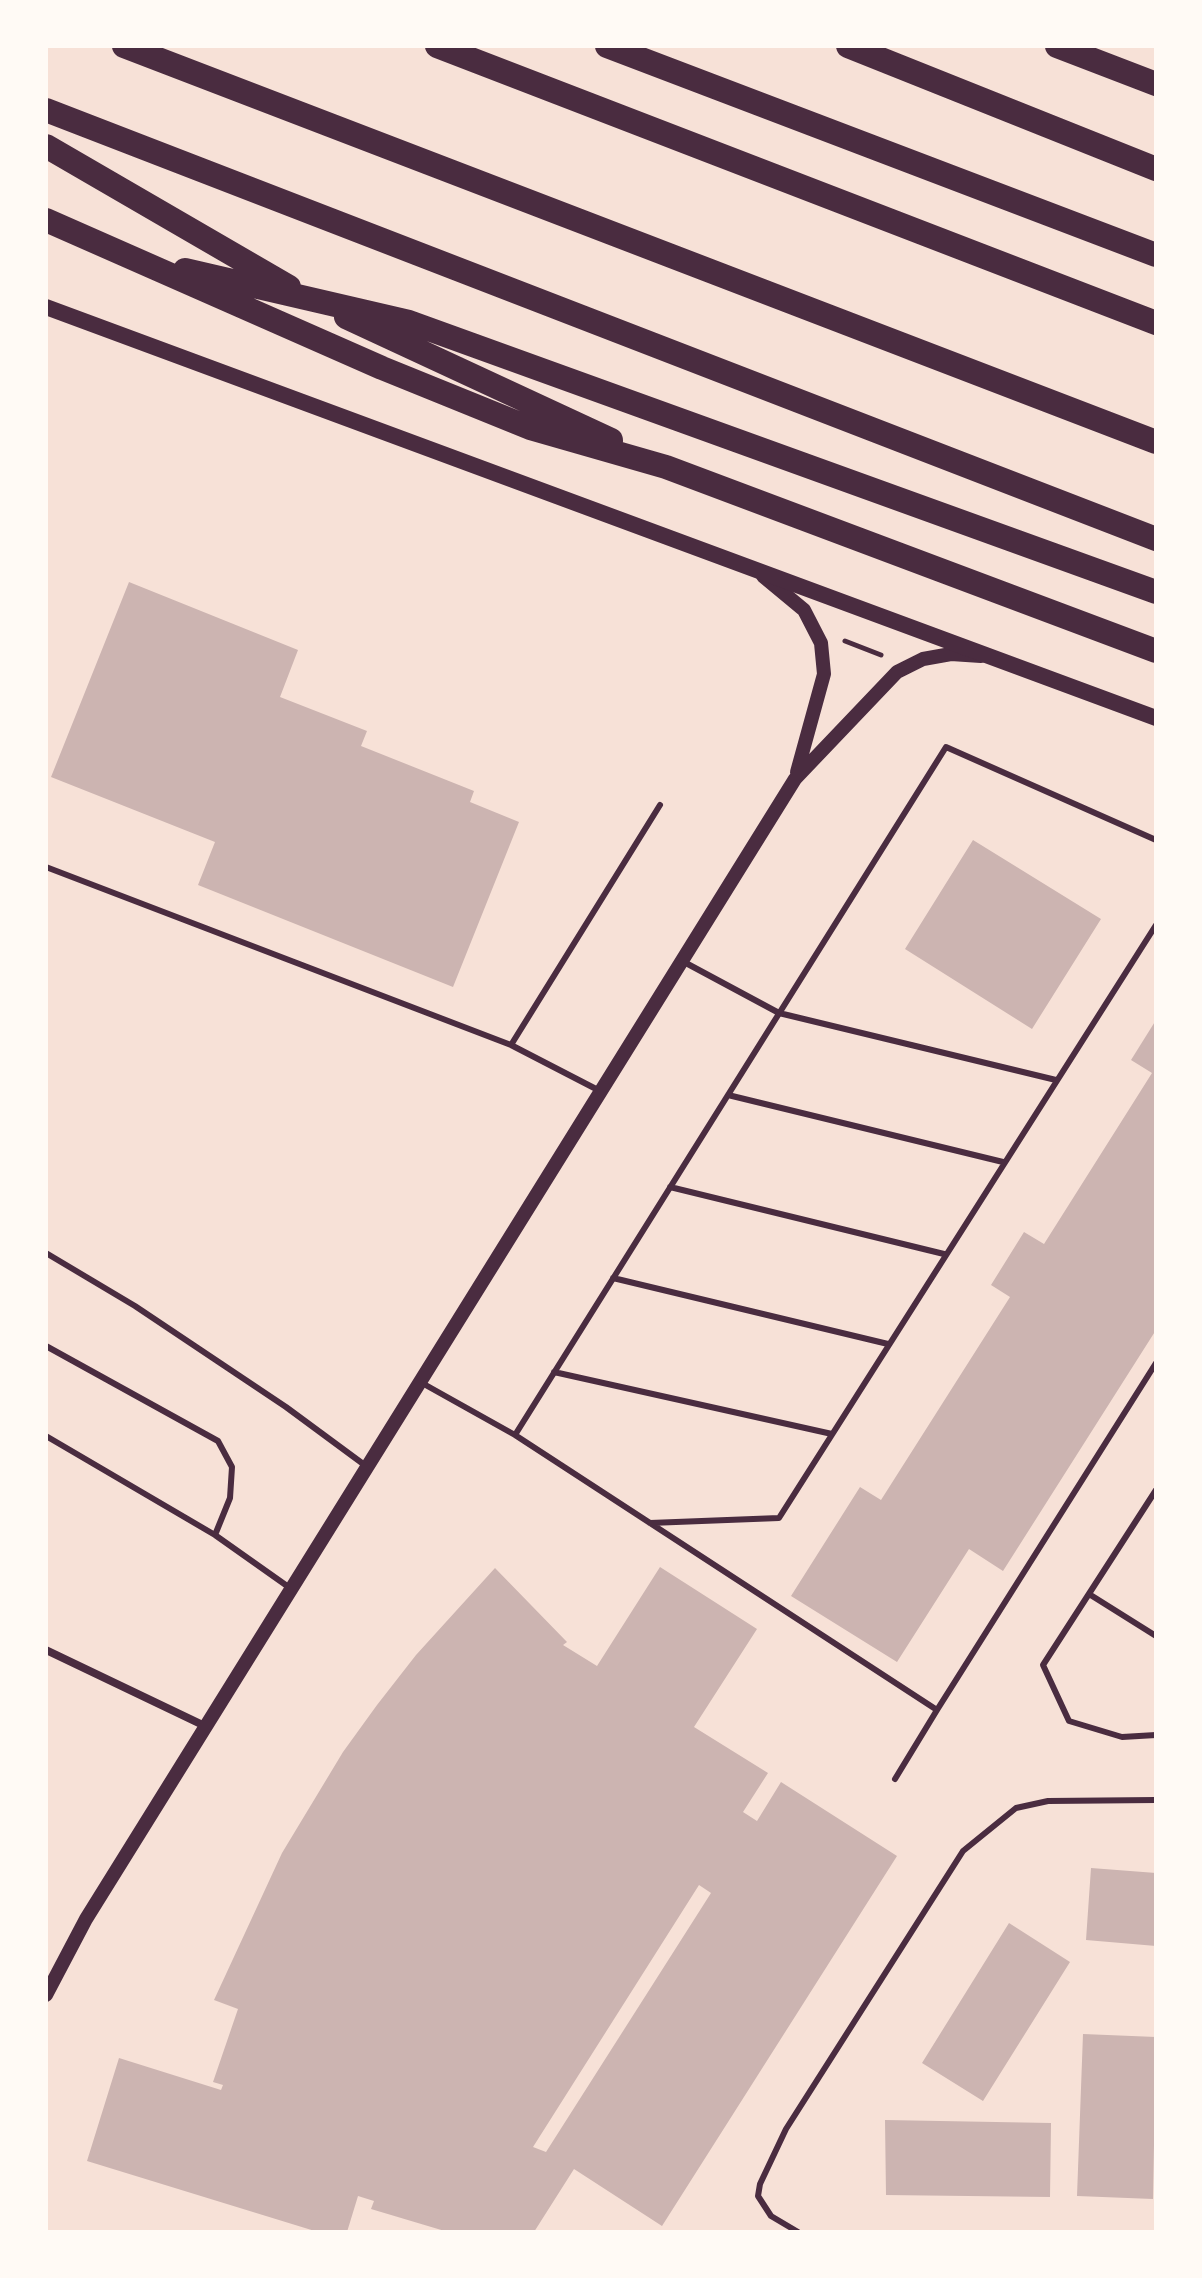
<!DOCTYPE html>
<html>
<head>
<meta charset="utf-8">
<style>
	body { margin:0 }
	#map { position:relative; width:1202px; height:2278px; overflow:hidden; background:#f7e1d7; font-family:"Public Sans",sans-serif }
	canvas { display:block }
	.frame { position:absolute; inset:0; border:48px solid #fffaf5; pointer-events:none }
</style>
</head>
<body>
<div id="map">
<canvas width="1202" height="2278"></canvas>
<div class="frame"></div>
</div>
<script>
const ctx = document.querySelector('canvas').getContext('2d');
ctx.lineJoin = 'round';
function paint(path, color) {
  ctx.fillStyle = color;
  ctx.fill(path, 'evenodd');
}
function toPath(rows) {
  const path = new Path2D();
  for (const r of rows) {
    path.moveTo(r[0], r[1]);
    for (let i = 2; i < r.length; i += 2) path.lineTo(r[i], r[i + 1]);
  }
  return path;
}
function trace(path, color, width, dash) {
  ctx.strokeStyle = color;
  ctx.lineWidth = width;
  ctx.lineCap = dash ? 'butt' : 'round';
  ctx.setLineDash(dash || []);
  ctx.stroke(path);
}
paint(toPath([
	[129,582,298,650,280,697,367,731,361,746,474,791,470,802,519,822,453,987,198,885,215,842,51,777],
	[973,840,1101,919,1032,1029,905,949],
	[1156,1020,1156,1330,1003,1571,969,1549,897,1662,791,1596,860,1487,881,1500,1010,1297,991,1285,1024,1232,1044,1244,1152,1073,1131,1060],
	[660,1567,757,1629,694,1727,768,1773,743,1812,757,1821,781,1782,897,1856,662,2226,574,2169,534,2232,448,2232,371,2209,374,2201,358,2196,347,2232,318,2232,87,2161,119,2058,221,2090,223,2085,213,2082,238,2009,214,2000,282,1853,343,1752,377,1705,416,1655,495,1568,567,1642,563,1645,597,1666],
	[699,1885,711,1893,546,2152,533,2147],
	[1091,1868,1156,1873,1156,1946,1086,1940],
	[1009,1923,1070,1962,983,2101,922,2063],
	[1083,2034,1156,2037,1153,2199,1077,2196],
	[885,2120,1051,2123,1050,2197,886,2195]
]), '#ccb4b1');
trace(toPath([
	[845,641,881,655]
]), '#4a2c40', 5);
trace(toPath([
	[46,867,511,1045,600,1091],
	[684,962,779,1013,1056,1080],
	[511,1045,660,805],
	[728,1095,1003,1162],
	[670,1187,944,1254],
	[46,1253,135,1306,286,1407,366,1466],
	[613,1278,888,1344],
	[46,1346,218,1441,232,1467,230,1498,215,1535],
	[554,1372,832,1434],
	[422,1383,515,1435,937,1710,1156,1363],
	[515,1435,946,747,1156,840],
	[46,1436,215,1535,290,1588],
	[1156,1490,1043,1665,1069,1721,1122,1737,1156,1735],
	[650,1523,779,1518,1156,925],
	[1089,1594,1156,1636],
	[895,1779,937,1710],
	[798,2232,771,2216,758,2196,760,2184,786,2129,963,1851,1016,1808,1048,1801,1156,1800]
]), '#4a2c40', 6);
trace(toPath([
	[46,1650,207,1727]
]), '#4a2c40', 8);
trace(toPath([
	[763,576,804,610,821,643,824,674,797,772],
	[46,1995,86,1919,795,779,897,672,923,659,951,654,981,656]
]), '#4a2c40', 14);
trace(toPath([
	[46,307,1156,718]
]), '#4a2c40', 16);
trace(toPath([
	[124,46,1156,442],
	[437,46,1156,323],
	[607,46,1156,255],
	[848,46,1156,169],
	[1057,46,1156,84],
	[46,110,1156,539],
	[46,146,289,287],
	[46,220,382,368,530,428,666,467,1156,651],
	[185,270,409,322,1156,592],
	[346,317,611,440]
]), '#4a2c40', 24);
</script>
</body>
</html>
